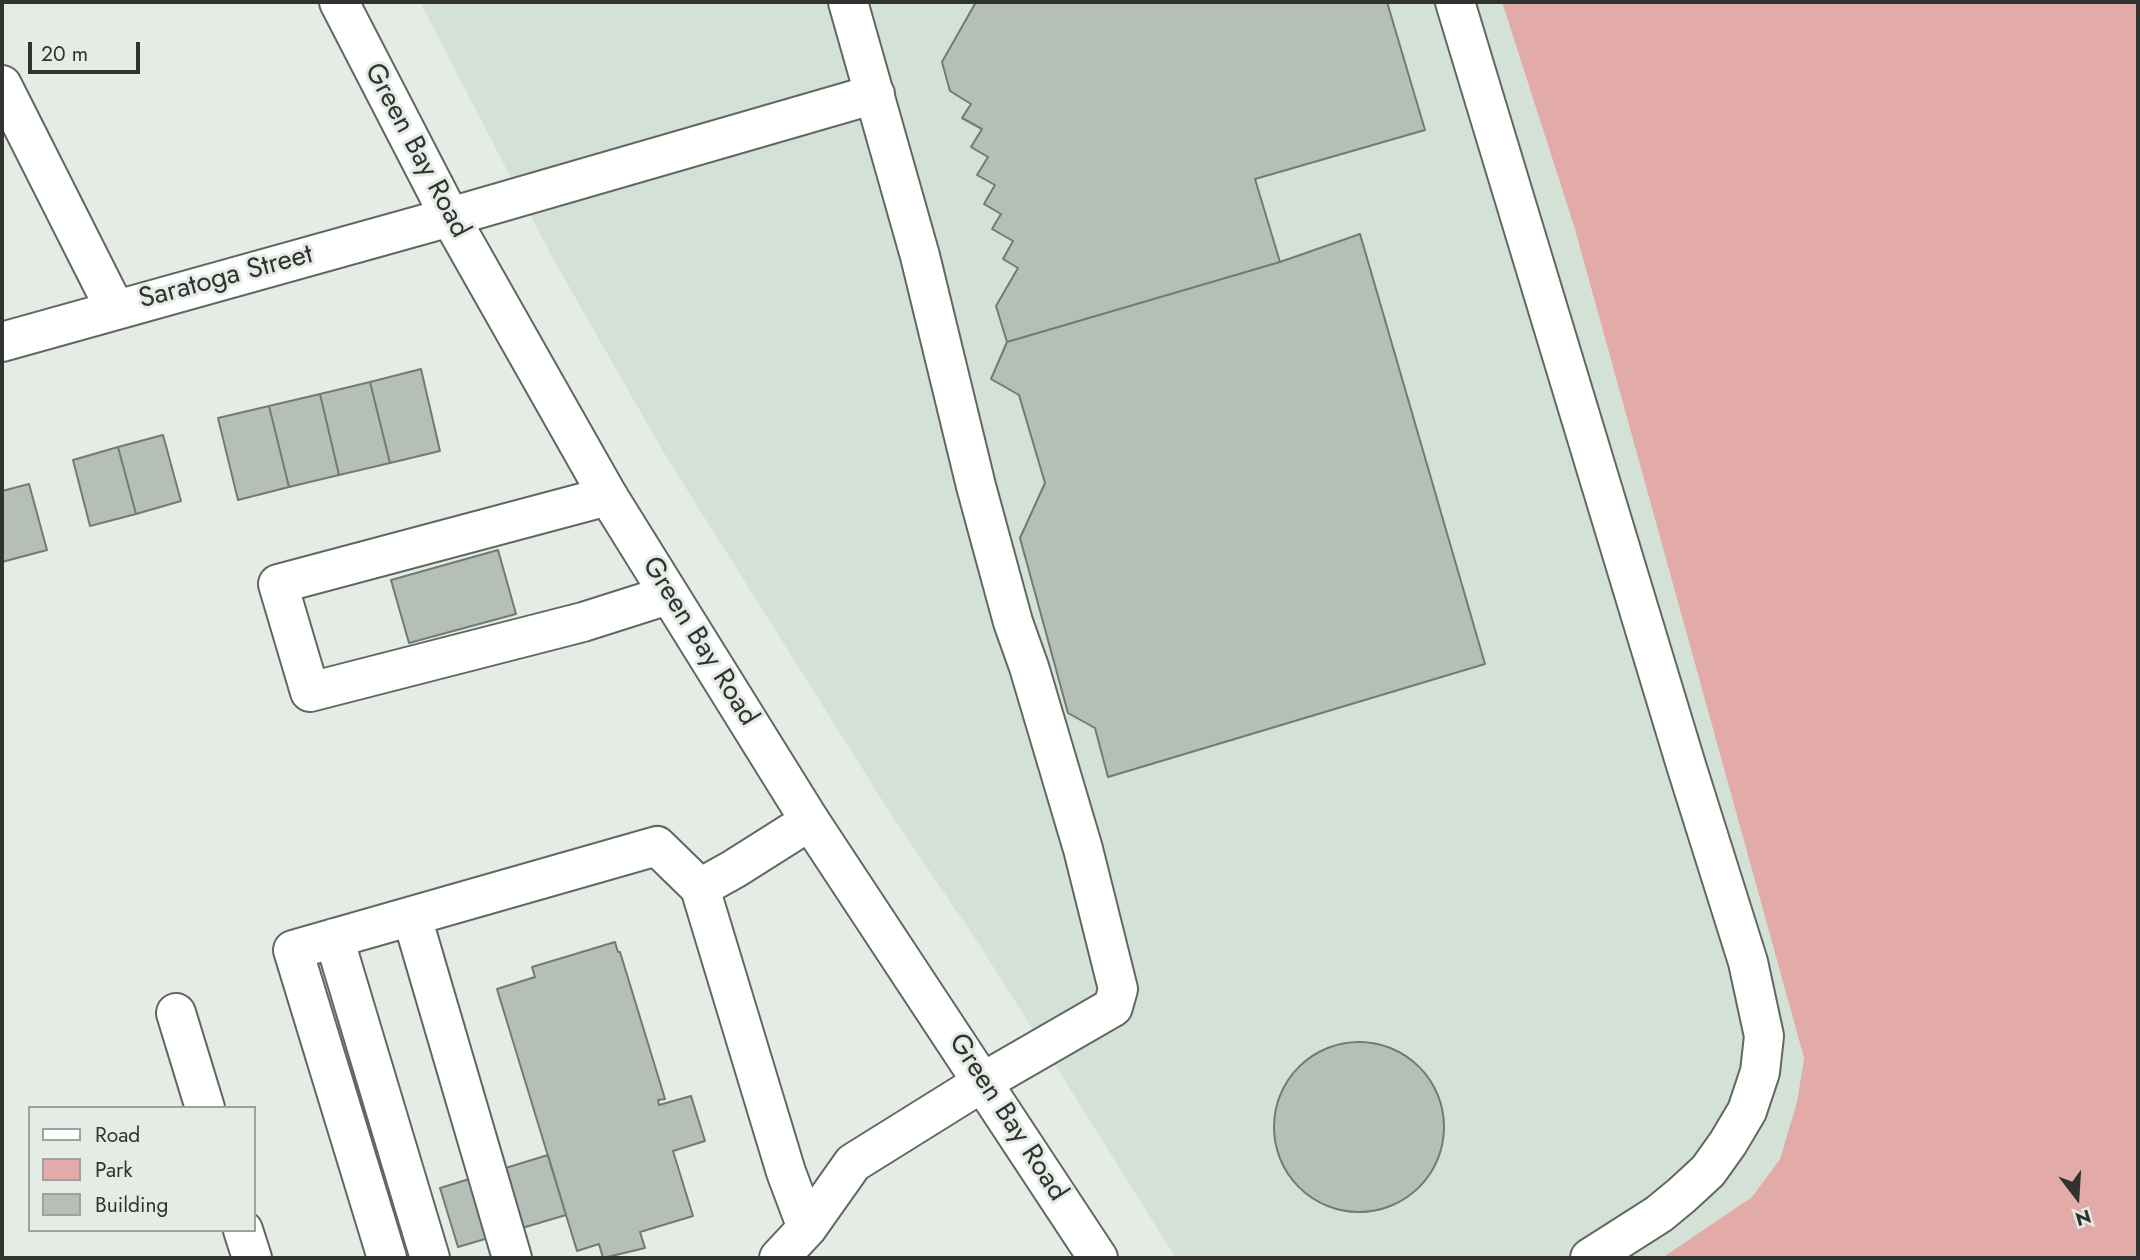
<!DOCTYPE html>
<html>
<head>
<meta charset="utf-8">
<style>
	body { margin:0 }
	#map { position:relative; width:2140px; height:1260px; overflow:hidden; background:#e4ece5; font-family:Jost,sans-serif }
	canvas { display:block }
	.frame { position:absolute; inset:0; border:4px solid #303330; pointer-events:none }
	.legend { position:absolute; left:28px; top:1106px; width:228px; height:126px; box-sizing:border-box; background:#e4ece5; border:2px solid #9ca29d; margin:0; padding:9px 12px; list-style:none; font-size:21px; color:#303330 }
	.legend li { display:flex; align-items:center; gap:14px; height:35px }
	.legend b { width:35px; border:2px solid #9ca29d }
	.north { position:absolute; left:2042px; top:1162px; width:70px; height:70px; -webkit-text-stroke:5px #e4ece5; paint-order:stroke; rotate:163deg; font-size:19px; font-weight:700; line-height:28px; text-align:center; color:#303330 }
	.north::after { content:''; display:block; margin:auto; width:24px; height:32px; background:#303330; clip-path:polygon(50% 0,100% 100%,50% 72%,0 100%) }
	.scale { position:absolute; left:28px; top:42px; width:112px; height:32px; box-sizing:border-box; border:4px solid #303330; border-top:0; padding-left:9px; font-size:21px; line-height:24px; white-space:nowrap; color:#303330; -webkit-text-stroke:5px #e4ece5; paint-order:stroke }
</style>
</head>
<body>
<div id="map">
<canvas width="2140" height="1260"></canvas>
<div class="frame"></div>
<ul class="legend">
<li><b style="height:9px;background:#fff"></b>Road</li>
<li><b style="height:19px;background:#e2aba7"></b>Park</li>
<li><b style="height:19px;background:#b6bfb7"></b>Building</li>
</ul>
<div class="north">N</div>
<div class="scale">20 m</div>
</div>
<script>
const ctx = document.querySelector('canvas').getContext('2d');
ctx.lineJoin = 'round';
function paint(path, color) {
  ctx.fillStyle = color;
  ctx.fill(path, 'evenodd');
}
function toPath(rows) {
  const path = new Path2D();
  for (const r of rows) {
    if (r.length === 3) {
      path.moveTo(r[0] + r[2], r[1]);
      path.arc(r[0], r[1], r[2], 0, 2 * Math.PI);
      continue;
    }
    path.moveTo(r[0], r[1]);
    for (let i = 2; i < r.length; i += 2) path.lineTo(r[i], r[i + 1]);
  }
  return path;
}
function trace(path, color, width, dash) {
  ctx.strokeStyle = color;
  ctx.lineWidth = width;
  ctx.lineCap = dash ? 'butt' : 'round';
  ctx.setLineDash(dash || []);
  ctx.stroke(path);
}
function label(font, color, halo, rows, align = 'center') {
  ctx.font = font + ' Jost,sans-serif';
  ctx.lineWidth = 6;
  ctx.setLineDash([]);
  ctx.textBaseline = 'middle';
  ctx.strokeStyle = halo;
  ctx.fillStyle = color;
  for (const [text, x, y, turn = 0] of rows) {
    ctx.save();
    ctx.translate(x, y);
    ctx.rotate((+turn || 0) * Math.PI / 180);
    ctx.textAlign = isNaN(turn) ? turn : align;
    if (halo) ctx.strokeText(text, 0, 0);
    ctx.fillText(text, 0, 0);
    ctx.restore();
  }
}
paint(toPath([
	[420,2,1502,2,1574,226,1804,1058,1797,1102,1780,1159,1752,1197,1662,1258,1176,1258,981,947,894,819,664,453,551,255]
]), '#d3e1d6');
paint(toPath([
	[1502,2,2138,2,2138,1258,1662,1258,1752,1197,1780,1159,1797,1102,1804,1058,1574,226]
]), '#e2aba7');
const building = toPath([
	[976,2,1387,2,1425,130,1255,179,1280,262,1007,342,996,306,1018,268,1003,259,1013,241,992,229,1001,214,984,204,995,185,977,175,988,157,971,147,982,129,962,118,971,104,950,91,942,62,976,2],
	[1360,234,1485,664,1108,777,1095,728,1068,713,1020,538,1045,483,1019,395,991,379,1007,342,1280,262,1360,234],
	[421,369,440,451,390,463,370,382,421,369],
	[370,382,390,463,339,475,320,394,370,382],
	[320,394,339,475,289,487,269,406,320,394],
	[269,406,289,487,238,500,218,418,269,406],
	[163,435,181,501,136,514,118,447,163,435],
	[118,447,136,514,90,526,73,460,118,447],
	[29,484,47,550,2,562,2,491,29,484],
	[498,550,516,614,409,643,391,580,498,550],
	[615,942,618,952,620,952,665,1099,658,1100,659,1105,691,1096,705,1141,673,1151,693,1216,640,1232,645,1248,603,1258,599,1244,577,1251,497,989,535,977,532,967,615,942],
	[1359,1127,85],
	[548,1155,566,1215,458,1247,440,1188,548,1155]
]);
paint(building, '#b6bfb7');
trace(building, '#727a74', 2);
const minor = toPath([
	[1455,2,1686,765,1748,962,1764,1036,1760,1072,1747,1111,1728,1143,1708,1171,1682,1195,1659,1214,1590,1258],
	[2,85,115,309],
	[2,342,450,217,875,94],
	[608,496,278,584,310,692,583,622,668,595],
	[700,888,786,1172,807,1228],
	[412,917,512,1258],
	[334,938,430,1258],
	[176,1013,205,1108],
	[243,1230,252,1258],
	[387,1258,293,950,657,846,700,888,734,869,810,821],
	[779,1258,807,1228,853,1163,983,1082,1113,1007,1118,989,1083,849,1029,667,1013,622,976,486,920,256,848,2]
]);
const major = toPath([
	[339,2,450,217,608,496,810,821,1098,1258]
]);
trace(minor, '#606862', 42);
trace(major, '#606862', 42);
trace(minor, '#fff', 38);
trace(major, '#fff', 38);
label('28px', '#303330', '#e4ece5', [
	["Green Bay Road",416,151,62],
	["Saratoga Street",226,278,-15],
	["Green Bay Road",699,642,58],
	["Green Bay Road",1007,1118,57]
]);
</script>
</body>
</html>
